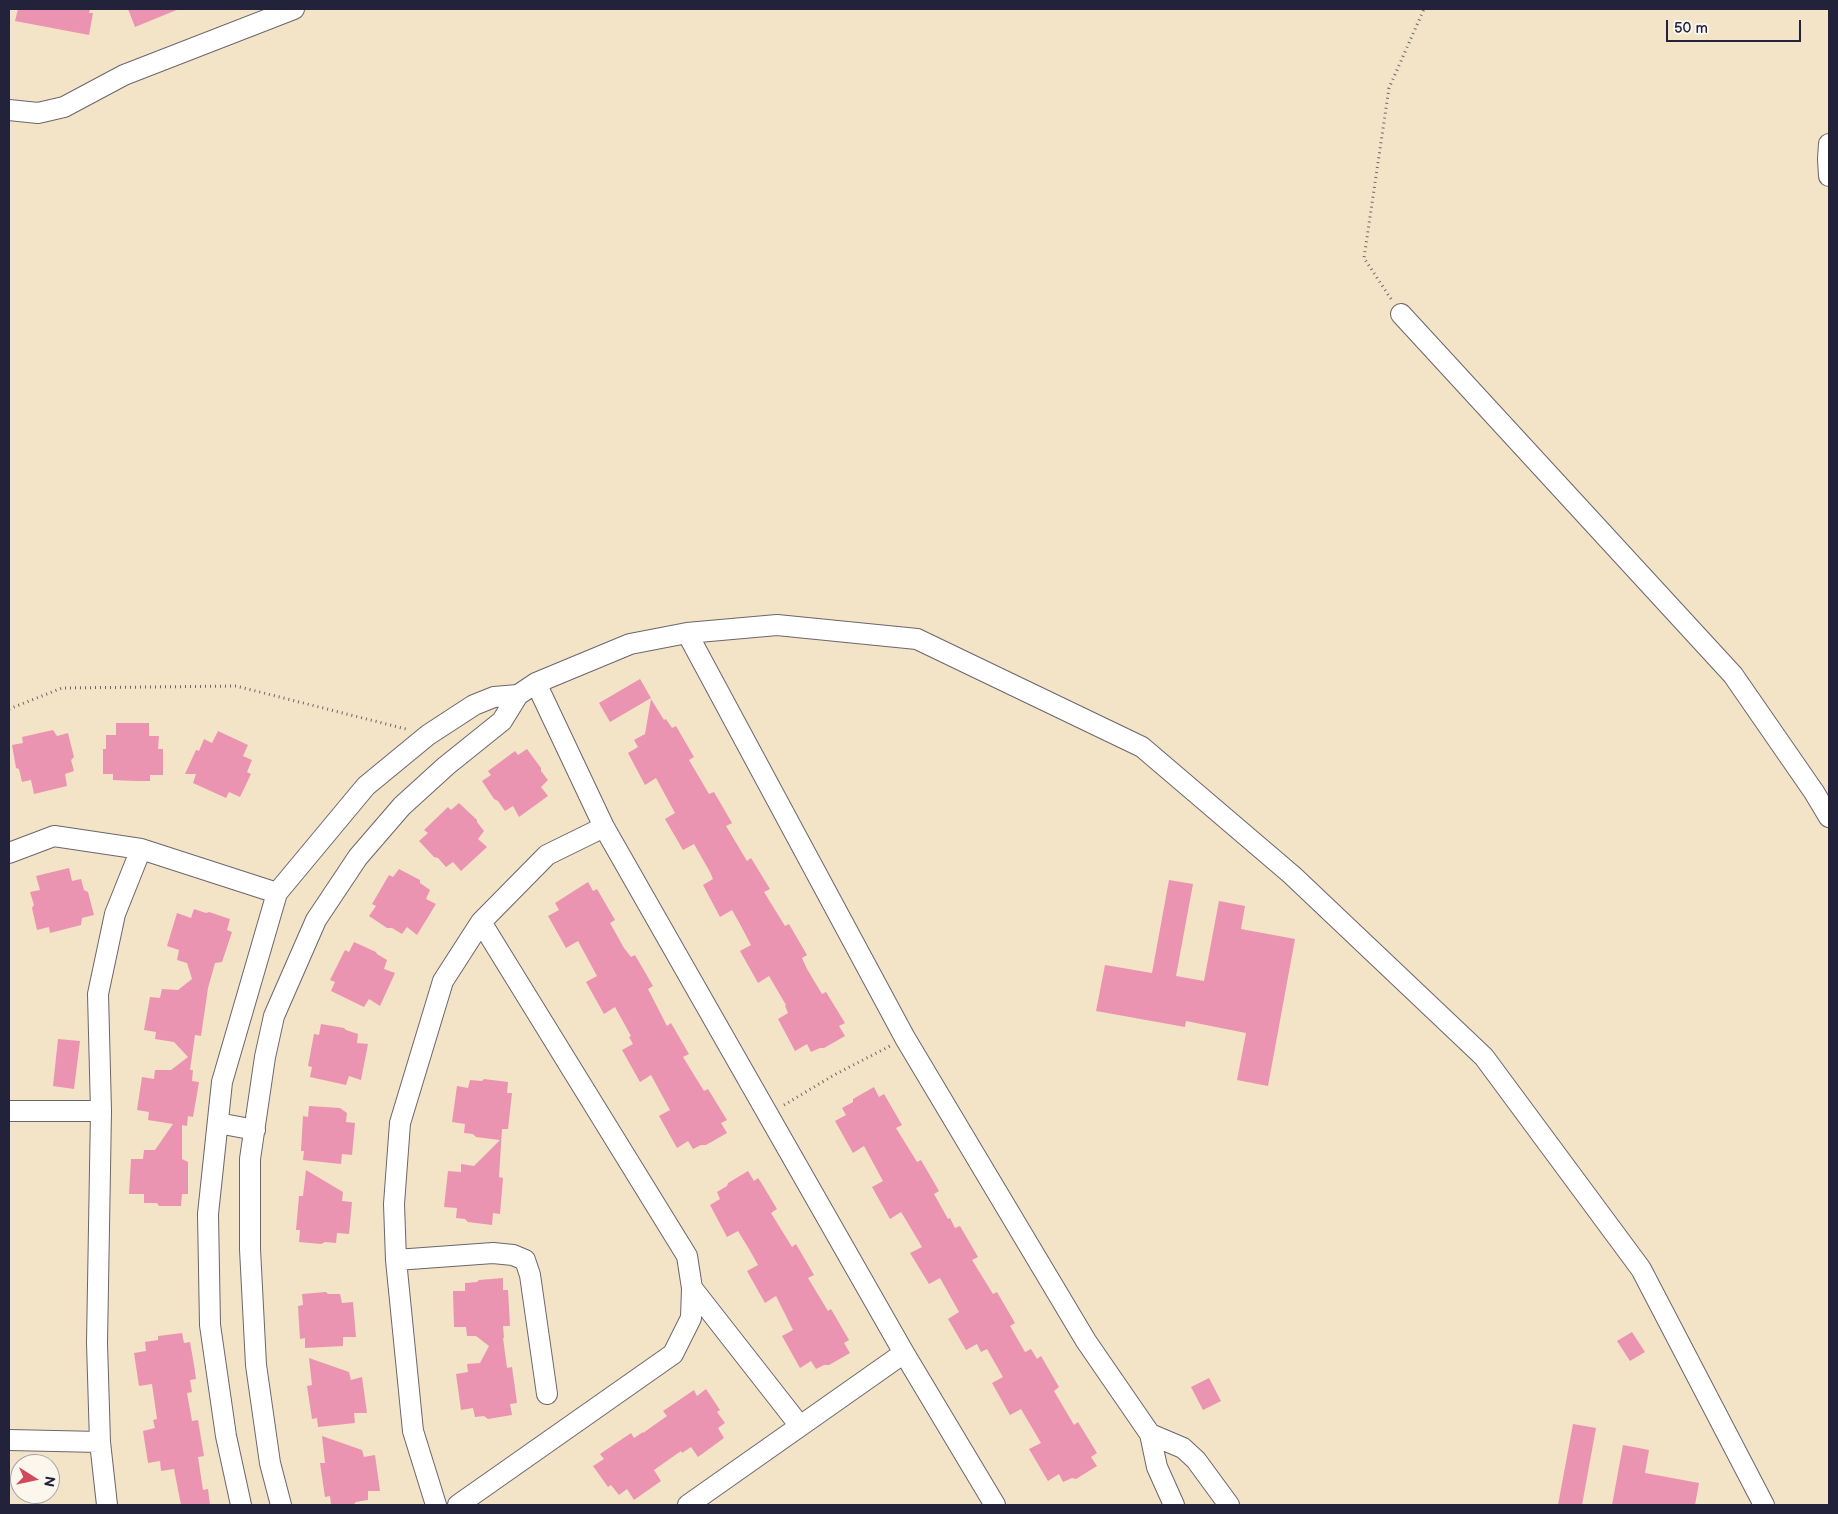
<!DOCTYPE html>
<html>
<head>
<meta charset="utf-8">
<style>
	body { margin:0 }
	#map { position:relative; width:1838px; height:1514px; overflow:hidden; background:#f3e3c7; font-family:"Balsamiq Sans",sans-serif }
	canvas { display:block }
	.frame { position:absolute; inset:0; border:10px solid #22223b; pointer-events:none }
	.north { position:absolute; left:10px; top:1454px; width:50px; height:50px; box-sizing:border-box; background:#fbf7ec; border:1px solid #a4a2a5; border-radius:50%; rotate:100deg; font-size:14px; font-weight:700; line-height:20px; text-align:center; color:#22223b }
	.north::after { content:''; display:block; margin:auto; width:18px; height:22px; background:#d1495b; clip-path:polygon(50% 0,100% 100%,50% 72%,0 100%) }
	.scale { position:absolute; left:1666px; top:20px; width:135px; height:22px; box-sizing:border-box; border:2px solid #22223b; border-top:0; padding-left:6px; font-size:15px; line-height:18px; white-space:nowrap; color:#22223b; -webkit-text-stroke:4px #fbf7ec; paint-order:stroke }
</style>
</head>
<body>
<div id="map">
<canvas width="1838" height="1514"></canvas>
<div class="frame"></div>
<div class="north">N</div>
<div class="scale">50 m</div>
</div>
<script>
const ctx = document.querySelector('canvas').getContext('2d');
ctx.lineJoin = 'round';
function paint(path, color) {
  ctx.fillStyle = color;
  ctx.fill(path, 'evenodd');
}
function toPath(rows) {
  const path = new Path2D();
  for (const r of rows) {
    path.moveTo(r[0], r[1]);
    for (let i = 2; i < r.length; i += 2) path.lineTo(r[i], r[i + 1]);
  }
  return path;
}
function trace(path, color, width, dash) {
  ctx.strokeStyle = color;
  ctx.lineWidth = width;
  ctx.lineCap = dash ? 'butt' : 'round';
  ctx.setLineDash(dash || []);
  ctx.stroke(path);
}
paint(toPath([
	[18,9,90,9,89,13,93,13,89,35,15,21],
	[128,9,179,9,135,27],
	[640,679,651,698,610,722,599,703],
	[651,699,664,720,666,719,672,728,676,726,694,757,689,760,709,794,714,792,732,823,726,826,747,861,751,858,770,889,764,892,785,926,789,924,807,955,802,958,807,969,822,994,826,992,845,1023,839,1026,845,1036,824,1048,820,1048,811,1052,807,1044,795,1051,778,1019,788,1013,785,1006,786,1005,769,976,758,983,740,951,751,945,741,926,732,910,720,917,703,885,713,879,710,872,694,844,683,850,665,819,675,813,656,778,645,785,628,753,638,747,634,740,645,734],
	[116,723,149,723,149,736,159,736,158,749,163,749,163,775,150,775,150,781,136,781,113,780,113,774,103,774,103,749,106,749,106,735,116,735],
	[53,730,57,736,68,733,74,757,71,760,74,771,65,774,67,786,34,794,31,780,22,782,19,769,16,768,12,745,23,743,22,737],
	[218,731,248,745,243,756,252,760,247,772,251,774,240,797,229,792,226,798,193,783,196,774,185,774,196,750,199,751,204,739,212,743],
	[527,749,541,768,541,771,548,780,541,787,548,796,519,817,513,806,505,811,498,801,494,799,482,781,491,775,488,771,515,751,518,755],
	[459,803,477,820,477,822,484,831,478,839,487,847,461,871,453,862,446,867,438,858,434,857,419,841,428,833,424,830,448,807,451,810],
	[69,868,72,881,81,879,84,890,88,892,94,915,82,918,81,925,50,933,49,927,37,930,32,908,34,905,30,892,40,890,36,876],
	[399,869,420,880,420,883,430,890,426,899,436,904,417,935,407,927,402,934,392,928,387,928,369,916,376,906,372,904,389,875,393,877],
	[1169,880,1193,884,1176,976,1204,981,1219,901,1245,906,1241,929,1295,939,1268,1086,1237,1080,1246,1033,1186,1021,1185,1027,1096,1011,1105,965,1152,973],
	[588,882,593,891,597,889,615,920,610,923,624,948,631,957,635,955,653,986,648,989,667,1026,671,1023,689,1054,683,1057,704,1091,708,1089,727,1120,721,1123,727,1133,706,1145,701,1145,693,1149,688,1141,677,1148,659,1116,670,1110,651,1075,640,1082,622,1050,633,1044,629,1037,631,1036,615,1007,604,1014,586,982,597,976,578,941,566,948,548,916,559,910,555,903],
	[194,909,206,913,209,912,230,919,227,930,232,932,222,962,215,963,208,988,201,1036,195,1035,190,1070,193,1070,192,1081,199,1082,193,1117,188,1116,187,1126,182,1125,182,1159,188,1162,188,1194,182,1194,181,1206,159,1206,157,1203,144,1203,144,1194,129,1194,131,1159,143,1159,144,1150,155,1150,173,1124,148,1120,149,1112,137,1110,142,1077,154,1079,155,1070,171,1070,188,1057,174,1042,155,1039,156,1032,144,1030,150,997,160,998,162,989,178,990,192,979,187,963,177,960,179,950,167,946,177,913,191,918],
	[354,942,376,952,377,954,387,960,384,969,395,973,380,1006,369,999,364,1007,331,991,335,982,330,980,345,950,349,952],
	[321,1024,344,1028,346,1030,358,1034,357,1043,368,1044,361,1080,349,1076,346,1085,310,1077,312,1067,308,1066,314,1034,319,1035],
	[58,1039,80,1041,74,1089,53,1086],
	[484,1079,508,1082,507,1093,512,1093,508,1129,502,1129,499,1177,503,1178,500,1214,493,1213,492,1225,468,1222,465,1219,456,1218,457,1208,444,1207,448,1171,461,1172,461,1164,474,1166,500,1140,476,1137,473,1134,464,1133,465,1124,452,1122,457,1086,468,1088,470,1080,482,1081],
	[874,1087,879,1097,884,1094,902,1125,896,1128,917,1162,921,1160,939,1191,934,1194,948,1219,950,1218,955,1228,960,1226,978,1257,972,1260,993,1294,997,1292,1015,1323,1010,1326,1025,1352,1031,1349,1037,1359,1041,1356,1059,1387,1054,1391,1074,1425,1078,1422,1097,1453,1091,1457,1097,1466,1076,1479,1072,1478,1063,1482,1059,1474,1048,1481,1029,1449,1041,1443,1021,1409,1010,1415,992,1383,1003,1377,987,1349,981,1352,977,1344,966,1350,948,1319,959,1312,940,1278,929,1284,910,1253,922,1247,906,1220,901,1212,890,1219,872,1187,883,1181,864,1146,853,1153,835,1121,846,1115,842,1108,853,1102,853,1099],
	[309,1106,340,1108,347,1113,346,1122,355,1123,352,1155,342,1154,341,1164,303,1160,304,1151,301,1151,303,1116,308,1117],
	[306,1170,343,1192,342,1201,352,1202,349,1234,337,1233,336,1243,325,1242,321,1244,299,1242,300,1230,296,1230,299,1196,303,1196],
	[748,1171,754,1181,758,1178,762,1184,777,1209,771,1213,792,1247,796,1244,814,1275,808,1278,828,1311,831,1309,849,1340,844,1343,850,1353,829,1365,824,1365,816,1369,811,1361,800,1368,782,1336,793,1330,776,1296,765,1303,747,1271,758,1265,749,1249,738,1231,727,1237,710,1205,720,1199,717,1192,727,1186,728,1183],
	[503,1278,503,1290,508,1290,510,1326,503,1326,504,1338,503,1338,507,1368,512,1367,517,1403,510,1404,512,1415,488,1419,484,1416,475,1417,473,1408,461,1410,456,1374,468,1372,467,1364,480,1363,489,1346,476,1336,467,1336,466,1327,454,1327,453,1291,465,1291,465,1283,477,1282,479,1280],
	[326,1292,328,1294,340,1294,342,1303,353,1302,356,1337,343,1337,343,1346,305,1348,305,1338,300,1339,298,1306,303,1305,302,1294],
	[1632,1332,1645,1352,1630,1361,1617,1341],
	[182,1333,184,1343,190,1342,194,1365,196,1379,190,1380,192,1392,187,1393,192,1421,198,1420,204,1456,198,1457,203,1490,208,1489,210,1505,181,1505,174,1469,161,1471,160,1461,148,1463,143,1431,155,1428,153,1420,157,1419,152,1384,139,1386,134,1353,146,1351,145,1342,158,1340,158,1336],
	[309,1358,349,1372,351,1380,362,1377,367,1413,354,1413,355,1423,318,1427,317,1418,312,1419,307,1386,312,1385],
	[1209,1378,1221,1401,1203,1410,1191,1387],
	[706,1389,720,1410,717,1412,725,1423,718,1428,724,1438,698,1457,691,1447,682,1453,681,1451,654,1470,661,1481,634,1500,627,1489,619,1495,611,1485,608,1487,593,1466,604,1459,600,1454,631,1433,634,1438,643,1432,643,1433,667,1416,663,1411,694,1390,697,1396],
	[1573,1424,1596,1428,1582,1505,1558,1505],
	[322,1436,362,1450,364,1457,375,1455,380,1491,368,1491,368,1500,356,1502,353,1505,331,1505,330,1496,325,1497,320,1463,325,1463],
	[1623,1445,1649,1450,1645,1473,1699,1483,1695,1505,1612,1505]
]), '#ea94b2');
const street = toPath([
	[9,110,38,113,64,107,124,75,294,9],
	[1829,144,1828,159,1829,176],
	[1401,314,1733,675,1814,792,1829,817],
	[687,633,905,1038,1086,1341,1150,1434,1157,1467,1174,1505],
	[536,683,604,827,904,1353,995,1505],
	[9,853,54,836,141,849,277,893],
	[9,1111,101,1111],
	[218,1123,255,1130],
	[396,1260,493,1253,513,1255,525,1260,530,1275,547,1394],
	[692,1288,800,1426],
	[1150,1434,1183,1448,1196,1460,1229,1505],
	[9,1440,100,1442],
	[107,1505,100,1442,97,1343,101,1111,98,994,115,914,141,849],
	[241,1505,226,1436,210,1325,208,1214,222,1082,277,893,366,786,428,735,474,705,494,697,518,695,536,683,630,644,687,633,777,625,917,639,1142,747,1292,875,1484,1057,1641,1269,1764,1505],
	[281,1505,270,1463,256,1365,250,1249,250,1159,265,1057,274,1016,316,920,358,857,402,806,446,766,502,721,518,695],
	[436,1505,413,1431,396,1260,394,1204,400,1123,443,981,481,922,547,855,604,827],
	[458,1505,673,1354,691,1318,692,1288,687,1256,481,922],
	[688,1505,904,1353]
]);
trace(street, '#6b666c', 22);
trace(toPath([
	[1391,299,1364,258,1389,88,1424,9],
	[9,709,62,688,236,686,406,729],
	[784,1105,834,1075,890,1046]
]), '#6b666c', 3, [1, 4]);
trace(street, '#fff', 20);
</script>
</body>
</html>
